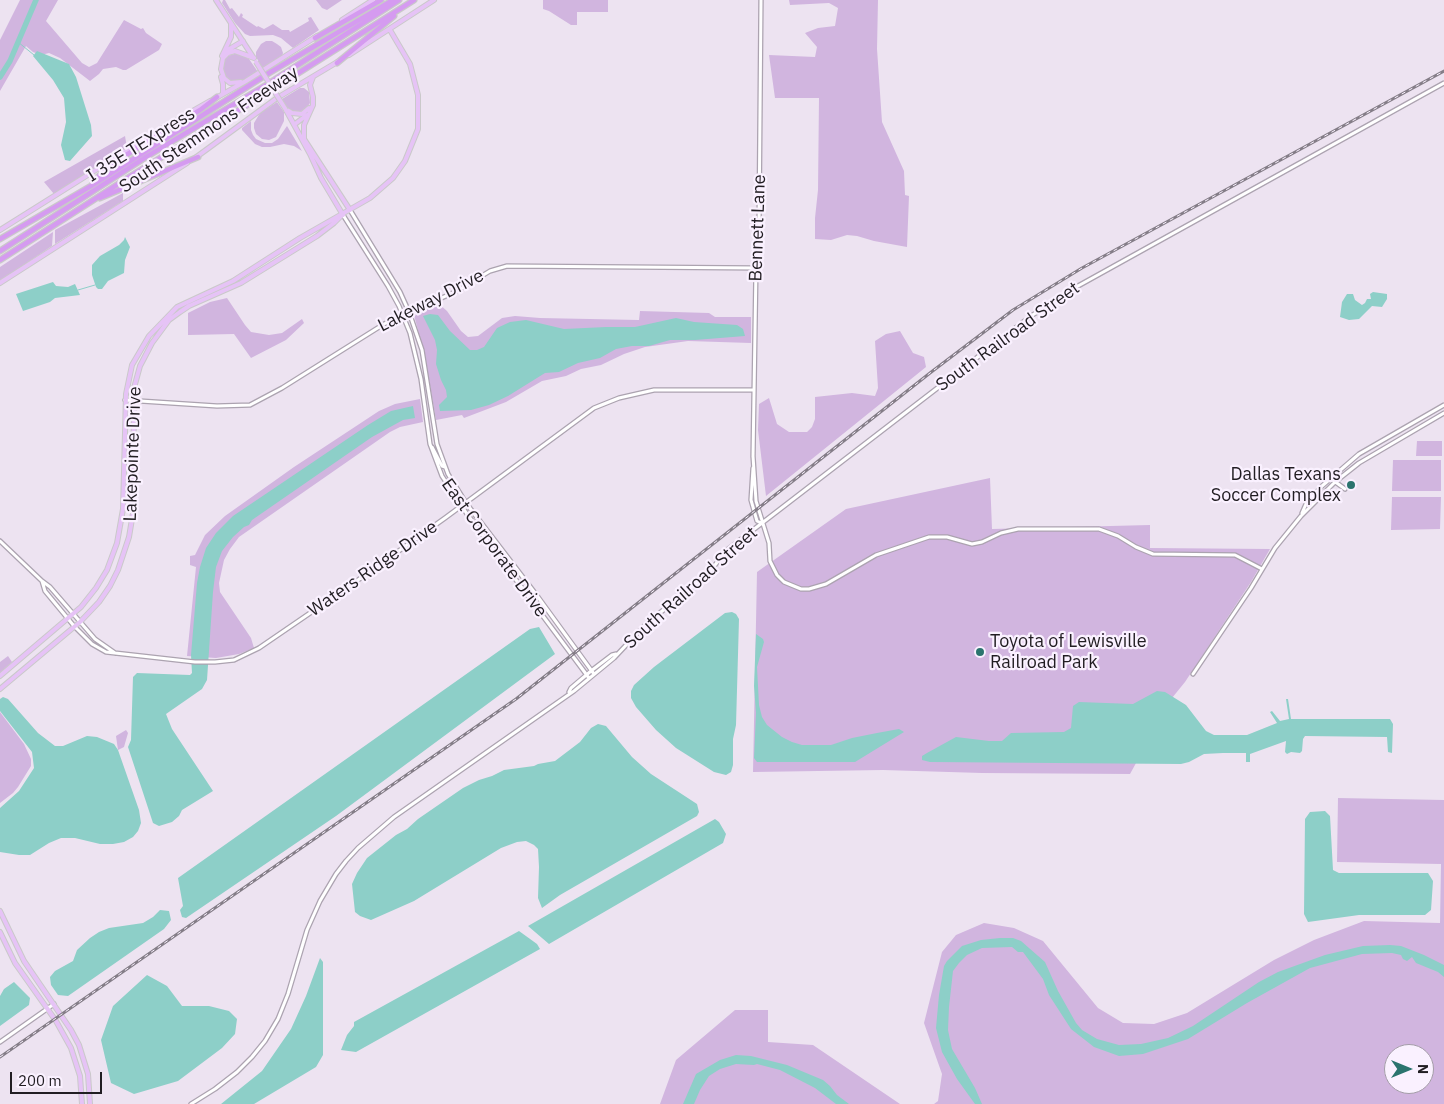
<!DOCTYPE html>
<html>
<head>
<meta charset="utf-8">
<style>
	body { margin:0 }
	#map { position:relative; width:1444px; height:1104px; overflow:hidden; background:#ede3f1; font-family:"IBM Plex Sans",sans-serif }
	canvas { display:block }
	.north { position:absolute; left:1384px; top:1044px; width:50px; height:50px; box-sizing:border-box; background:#faf1ff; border:1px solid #a39ca7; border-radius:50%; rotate:90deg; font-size:14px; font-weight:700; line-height:20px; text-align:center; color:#211d22 }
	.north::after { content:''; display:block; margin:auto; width:18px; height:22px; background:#2b746e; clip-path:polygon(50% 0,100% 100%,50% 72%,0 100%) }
	.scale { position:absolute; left:10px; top:1072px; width:92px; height:22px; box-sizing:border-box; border:2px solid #211d22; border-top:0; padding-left:6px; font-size:15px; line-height:18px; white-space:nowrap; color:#211d22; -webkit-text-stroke:4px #faf1ff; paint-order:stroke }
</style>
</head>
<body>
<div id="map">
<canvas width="1444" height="1104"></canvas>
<div class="north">N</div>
<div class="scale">200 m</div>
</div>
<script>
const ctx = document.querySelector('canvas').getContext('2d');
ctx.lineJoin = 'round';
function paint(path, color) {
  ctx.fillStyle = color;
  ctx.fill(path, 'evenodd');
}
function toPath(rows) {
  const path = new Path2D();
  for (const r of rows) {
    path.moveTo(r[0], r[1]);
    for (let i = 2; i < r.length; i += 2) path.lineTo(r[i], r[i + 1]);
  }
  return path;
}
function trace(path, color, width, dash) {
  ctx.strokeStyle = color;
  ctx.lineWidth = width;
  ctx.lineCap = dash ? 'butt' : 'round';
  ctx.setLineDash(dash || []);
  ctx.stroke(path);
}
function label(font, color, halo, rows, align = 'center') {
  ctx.font = font + ' "IBM Plex Sans",sans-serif';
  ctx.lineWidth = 4.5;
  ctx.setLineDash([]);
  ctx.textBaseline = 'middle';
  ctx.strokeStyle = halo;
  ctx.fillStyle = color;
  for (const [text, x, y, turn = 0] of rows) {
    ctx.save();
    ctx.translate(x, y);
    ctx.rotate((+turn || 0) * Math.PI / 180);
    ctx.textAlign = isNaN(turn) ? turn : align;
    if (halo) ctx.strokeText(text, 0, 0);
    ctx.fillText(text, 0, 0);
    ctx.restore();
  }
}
paint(toPath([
	[20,0,58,0,46,21,82,63,89,67,97,63,124,20,141,29,143,28,146,33,162,44,159,50,126,70,123,70,116,67,103,69,99,74,90,81,60,58,49,53,41,55,33,52,26,46,0,91,0,40],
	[223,0,225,0,230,9,232,8,239,17,241,13,243,15,242,17,257,27,258,26,264,29,273,24,282,30,289,30,290,32,309,21,308,18,311,17,319,30,293,48,281,38,273,35,250,36,245,34,235,23,222,3],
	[316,0,342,0,327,10,322,8],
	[543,0,608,0,608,12,577,12,577,25,571,25,549,11,543,9],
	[789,0,878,0,877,49,882,122,904,171,905,195,909,196,907,247,874,241,857,236,847,235,831,240,815,239,815,218,818,190,819,98,775,98,769,55,815,57,817,47,805,33,818,28,835,26,838,8,829,3,790,5],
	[266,41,272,41,277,44,281,47,283,53,282,56,263,69,256,57,256,52,261,44],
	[237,53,249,59,258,72,248,78,237,82,230,81,226,78,223,71,222,62,225,57],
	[300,88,304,88,309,92,310,103,306,109,299,112,292,112,288,109,282,99],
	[277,102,284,112,284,121,276,137,269,140,262,139,256,134,254,128,254,123,260,113],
	[251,121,251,130,253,135,256,139,265,143,272,143,278,139,287,126,302,151,294,146,284,144,270,147,262,147,255,144,242,130,242,128],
	[125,136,127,148,54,194,44,182],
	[123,193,123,201,55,244,55,230],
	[53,232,52,246,0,281,0,267],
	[227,298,245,325,251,332,269,335,282,333,302,319,304,323,286,340,251,358,234,334,188,335,188,313,210,302],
	[439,304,447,311,461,331,468,337,478,336,502,318,515,316,540,318,639,320,640,311,709,313,715,317,751,317,751,343,688,341,645,347,624,354,601,365,581,369,566,376,542,381,506,402,464,418,462,415,436,420,425,357,414,315],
	[900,331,913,353,924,357,926,367,766,496,758,430,759,404,769,398,777,424,789,432,807,432,812,427,815,419,815,397,852,393,875,396,878,388,875,341,886,334],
	[420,399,423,422,400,427,390,432,239,537,230,549,224,560,219,583,220,592,251,638,254,648,239,654,216,658,187,656,196,567,190,565,190,556,195,555,205,535,225,516,294,467,379,411,395,404],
	[1417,441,1442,441,1442,456,1416,456],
	[1393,460,1441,460,1441,491,1392,491],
	[990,478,992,529,1150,525,1150,548,1270,549,1251,582,1185,682,1172,698,1130,774,982,773,883,770,753,772,757,572,846,509],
	[1392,497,1441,497,1440,529,1391,530],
	[8,656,12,662,0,673,0,662],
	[0,712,24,744,31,759,31,766,18,787,13,793,0,803],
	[126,730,128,733,124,747,118,750,116,736],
	[1338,798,1444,800,1444,1104,934,1104,938,1101,942,1074,924,1023,942,952,956,935,984,923,1014,928,1043,941,1098,1008,1123,1023,1154,1024,1187,1013,1274,960,1314,940,1364,921,1440,923,1441,864,1337,862],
	[1394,1054,1424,1054,1424,1084,1394,1084],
	[735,1010,768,1010,768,1042,813,1045,900,1104,660,1104,676,1060]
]), '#d1b5df');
paint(toPath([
	[37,51,69,64,76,77,91,125,92,136,70,161,65,160,61,145,66,122,64,98,53,80,33,56],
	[125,237,130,247,125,260,124,273,108,281,102,289,98,289,96,287,92,275,92,265,100,256,119,245,124,240],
	[53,282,56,286,68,287,75,284,80,295,55,298,50,302,23,311,16,294],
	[1373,292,1387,294,1387,299,1382,307,1372,306,1359,319,1349,320,1340,317,1342,302,1347,294,1353,294,1355,300,1362,305,1365,303,1367,299,1371,299,1370,294],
	[430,314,438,315,450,331,470,350,477,350,484,347,497,328,510,322,526,320,564,329,606,327,635,327,676,318,694,322,737,325,743,329,745,336,695,340,670,340,649,346,632,346,616,349,600,358,578,363,559,372,545,373,508,396,489,405,471,410,440,411,439,405,447,397,446,390,441,380,436,364,437,350,435,340,423,316],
	[413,406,415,418,403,420,372,437,252,520,249,525,244,527,233,537,222,551,216,567,213,592,207,680,202,689,166,714,172,729,213,791,182,810,179,816,172,822,159,826,153,823,128,747,131,740,133,677,137,673,190,675,192,673,191,655,197,583,200,567,206,548,216,533,233,516,368,425,391,411],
	[732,612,736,614,739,619,736,725,733,739,733,765,731,772,726,775,714,772,676,748,656,730,636,707,631,698,631,691,634,685,654,667,725,613],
	[539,627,555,654,336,816,186,918,182,917,180,910,183,906,178,878,530,629],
	[756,634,763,639,764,642,757,667,759,705,762,717,767,725,782,737,792,742,802,745,831,745,852,738,877,733,899,729,904,732,855,762,757,762,754,758,756,713,754,686],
	[1157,691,1165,692,1186,705,1206,731,1214,735,1247,735,1277,723,1270,712,1272,711,1280,721,1289,719,1286,699,1288,699,1291,719,1390,719,1393,724,1392,753,1388,752,1387,737,1305,736,1303,739,1302,751,1300,753,1291,752,1287,754,1285,752,1286,741,1250,754,1250,762,1246,762,1246,753,1223,753,1204,754,1189,762,1181,764,930,762,922,760,922,756,927,753,956,737,989,741,1002,741,1011,733,1064,732,1071,728,1073,706,1079,702,1133,704],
	[3,697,8,699,38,733,55,746,63,746,87,736,97,737,114,744,118,750,139,810,141,823,138,831,133,837,124,842,113,844,100,844,75,838,61,838,49,843,30,855,19,855,0,852,0,808,19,791,34,768,32,752,0,711,0,699],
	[598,724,606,726,632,757,651,774,697,804,699,812,697,816,560,895,542,908,538,898,539,867,538,849,534,845,526,841,517,842,501,848,414,901,371,920,360,916,355,912,352,884,357,873,367,858,396,835,407,829,418,819,463,788,479,780,492,776,504,770,534,766,538,764,555,761,580,742,591,728],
	[1325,811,1330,816,1333,870,1339,873,1428,873,1433,881,1431,910,1425,915,1359,915,1308,922,1304,914,1305,819,1310,812],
	[715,819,719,822,726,834,723,843,549,944,528,926],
	[160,910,169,911,171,920,164,929,68,996,58,995,51,985,50,977,55,971,73,961,77,950,90,938,99,932,109,928,143,923,153,917],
	[519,931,537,944,540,949,356,1052,341,1050,347,1035,354,1026,354,1022],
	[1000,938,1013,938,1021,941,1045,962,1058,991,1076,1023,1082,1030,1097,1039,1119,1045,1141,1044,1168,1038,1193,1026,1259,982,1278,972,1325,955,1363,946,1390,945,1401,946,1424,955,1444,965,1444,977,1438,972,1416,963,1412,957,1407,961,1403,959,1401,955,1392,953,1362,954,1310,968,1247,1003,1188,1039,1143,1054,1119,1056,1094,1047,1071,1029,1049,995,1043,979,1023,952,1018,952,1012,947,982,948,967,955,959,963,953,971,949,1007,948,1030,952,1049,975,1088,982,1104,975,1104,957,1079,942,1052,936,1028,939,995,944,966,947,961,962,946,981,940],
	[320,958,323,962,323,1055,316,1067,254,1104,221,1104,262,1071,291,1029,306,996],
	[147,975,167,986,182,1006,209,1006,229,1011,237,1019,235,1034,222,1048,178,1081,134,1094,111,1083,101,1040,113,1006],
	[14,982,30,998,29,1005,0,1026,0,996,4,989],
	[736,1055,751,1056,787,1065,823,1080,830,1086,837,1095,849,1104,836,1104,815,1088,780,1070,757,1064,754,1065,736,1064,720,1069,709,1076,700,1090,694,1104,683,1104,696,1074,720,1060]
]), '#8dcfc8');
trace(toPath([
	[18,42,34,55],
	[78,290,95,285]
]), '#8dcfc8', 1);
trace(toPath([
	[0,77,10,61,36,0]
]), '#8dcfc8', 5.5);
const minor = toPath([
	[350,210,400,292,409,312,422,350,437,444,448,474,466,503,538,597,594,674],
	[343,215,388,286,399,306,410,333,421,379,430,444,442,476,467,514,589,678],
	[125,400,217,406,250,405,282,388,384,324,457,291,490,271,507,266,756,268],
	[432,447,442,466,445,467],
	[753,456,756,501,769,543,770,561,777,575,784,582,801,589,809,589,826,584,876,555,929,537,947,537,972,544,982,542,1001,533,1018,529,1099,529,1118,536,1136,547,1153,554,1235,555,1262,569],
	[753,457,756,268,759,227,761,0],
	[753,468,751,500,757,521,761,523],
	[1330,478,1345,489],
	[1302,513,1306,504,1322,486,1359,454,1444,405],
	[0,541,42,581,50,587,95,639,115,653],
	[42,581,45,591,74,626,92,644,106,652,195,662,215,662,234,660,259,648,351,585,445,518,594,408,619,398,654,390,753,390],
	[1193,674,1251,588,1275,548,1301,516,1335,482,1359,463,1444,413],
	[569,692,571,688,591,671,612,655,616,654],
	[0,1042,54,1004],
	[191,1104,215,1089,237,1072,252,1057,265,1041,278,1019,288,994,307,930,320,901,336,874,346,861,358,848,394,817,574,691,614,658,646,624,707,575,727,550,1031,316,1078,286,1444,83]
]);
const major = toPath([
	[216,0,253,57],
	[342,20,373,0],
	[226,51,243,41],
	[349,55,434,0],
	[222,56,231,37,231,23],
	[221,77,223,84,223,94],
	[241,82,230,83,224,78,221,69,223,58,228,53,235,51,254,58],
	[216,98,246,81,317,36],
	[286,110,310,154,321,178,343,215],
	[287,110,292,113,302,114,309,108],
	[295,124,307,115],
	[304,139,350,210],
	[304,139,304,125,313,105,313,97,310,85,313,77],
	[195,158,277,98,339,61],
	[0,230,161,129,210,101],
	[0,283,187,163],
	[0,676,81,607,96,588,107,570,117,543,123,509,126,394,132,365,149,336,177,307,233,281,300,238,370,198,393,178,405,161,418,129,418,95,410,64,390,30],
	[0,689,80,622,99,602,110,586,118,570,129,537,133,513,134,388,140,366,152,343,169,320,180,312,189,306,241,283,317,236,334,223,341,216],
	[0,911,24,961,71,1030,79,1045,88,1074,90,1104],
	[0,932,15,963,56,1021,71,1048,80,1076,82,1104]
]);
const highway = toPath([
	[315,38,381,0],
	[337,63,394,16],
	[93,183,99,176,126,155,200,110,217,97],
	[100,198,198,157],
	[0,239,91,186,269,73,393,0],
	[0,251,146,157,268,84,399,0],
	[0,260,126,179,270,91,414,0]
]);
trace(minor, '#aca3b0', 5.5);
trace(major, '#cac9ca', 6);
trace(highway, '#cac9ca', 7);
trace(minor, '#fff', 3);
trace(major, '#e6c3f6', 4);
trace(highway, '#d59bf0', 4.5);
const rail = toPath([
	[0,1057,516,699,930,373,1013,310,1082,268,1444,71]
]);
trace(rail, '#847d87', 3);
trace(rail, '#faf1ff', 1, [4]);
const majorBridge = toPath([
	[256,62,286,110]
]);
trace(majorBridge, '#cac9ca', 6, []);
trace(majorBridge, '#e6c3f6', 4);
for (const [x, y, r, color] of [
	[1351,485,5,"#2b746e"],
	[980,652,5,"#2b746e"]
]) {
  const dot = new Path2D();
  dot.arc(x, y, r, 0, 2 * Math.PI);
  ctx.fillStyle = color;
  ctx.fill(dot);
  trace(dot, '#faf1ff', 2);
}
label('18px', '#211d22', '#faf1ff', [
	["South Stemmons Freeway",209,130,-34],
	["I 35E TEXpress",141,145,-32],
	["Bennett Lane",758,228,-88],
	["Lakeway Drive",431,301,-27],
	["South Railroad Street",1008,337,-36],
	["Lakepointe Drive",133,454,-88],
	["East Corporate Drive",494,548,54],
	["Waters Ridge Drive",373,569,-35],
	["South Railroad Street",691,588,-42]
]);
label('18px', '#211d22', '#faf1ff', [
	["Dallas Texans",1341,475],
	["Soccer Complex",1341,496],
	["Toyota of Lewisville",990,642,"left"],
	["Railroad Park",990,663,"left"]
], 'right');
</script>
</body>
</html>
